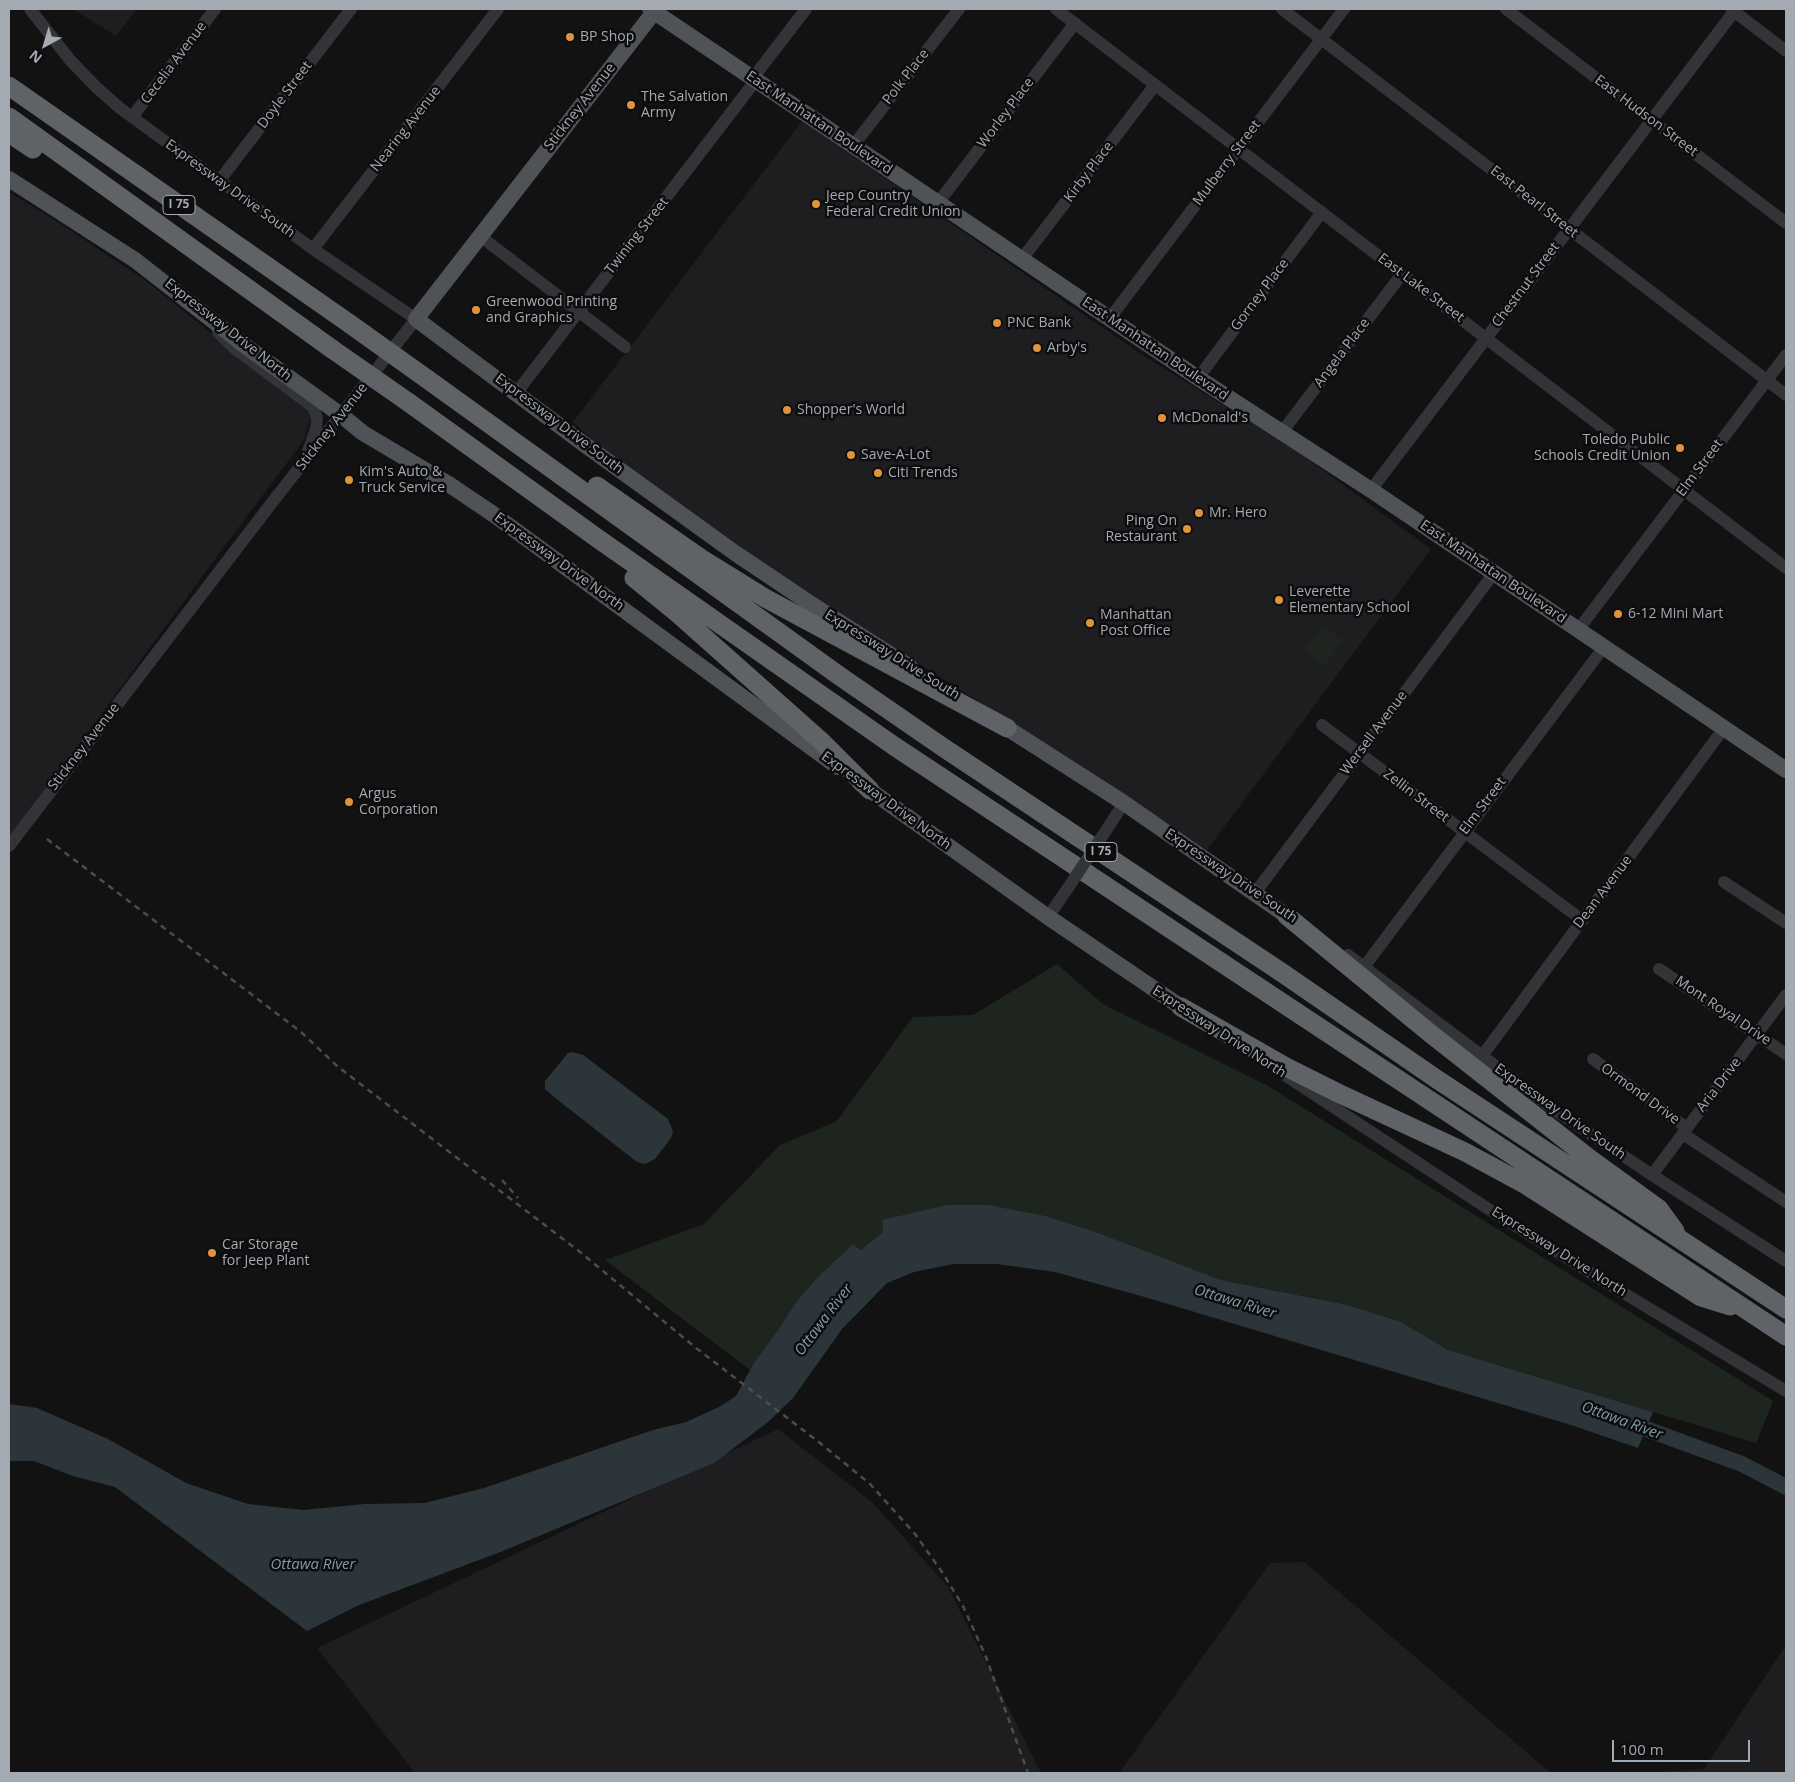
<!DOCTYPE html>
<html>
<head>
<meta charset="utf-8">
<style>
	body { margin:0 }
	#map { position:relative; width:1795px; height:1782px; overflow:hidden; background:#121213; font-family:"Open Sans",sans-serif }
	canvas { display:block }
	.frame { position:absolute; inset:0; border:10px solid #a4aab2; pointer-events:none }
	.north { position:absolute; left:20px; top:20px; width:50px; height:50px; -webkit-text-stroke:4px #0d0d0e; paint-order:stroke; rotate:219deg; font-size:14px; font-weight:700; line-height:20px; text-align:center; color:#a4aab2 }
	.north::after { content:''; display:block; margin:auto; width:18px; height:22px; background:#a4aab2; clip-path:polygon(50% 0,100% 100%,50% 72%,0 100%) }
	.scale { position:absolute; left:1612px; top:1740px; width:138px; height:22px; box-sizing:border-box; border:2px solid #a4aab2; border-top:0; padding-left:6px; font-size:15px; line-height:18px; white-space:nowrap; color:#a4aab2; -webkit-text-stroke:4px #0d0d0e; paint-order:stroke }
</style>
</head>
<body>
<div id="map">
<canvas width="1795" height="1782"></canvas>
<div class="frame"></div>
<div class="north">N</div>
<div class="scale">100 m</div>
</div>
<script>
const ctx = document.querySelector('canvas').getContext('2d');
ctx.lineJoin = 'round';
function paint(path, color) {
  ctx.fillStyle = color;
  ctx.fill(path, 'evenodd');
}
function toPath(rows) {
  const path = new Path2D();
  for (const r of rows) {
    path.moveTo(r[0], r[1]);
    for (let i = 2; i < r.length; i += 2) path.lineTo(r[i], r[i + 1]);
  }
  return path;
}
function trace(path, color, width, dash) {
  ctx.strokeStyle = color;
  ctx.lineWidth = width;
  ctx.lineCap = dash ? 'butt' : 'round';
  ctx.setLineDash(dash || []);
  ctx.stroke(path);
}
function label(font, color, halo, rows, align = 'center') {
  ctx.font = font + ' "Open Sans",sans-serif';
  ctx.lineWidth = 5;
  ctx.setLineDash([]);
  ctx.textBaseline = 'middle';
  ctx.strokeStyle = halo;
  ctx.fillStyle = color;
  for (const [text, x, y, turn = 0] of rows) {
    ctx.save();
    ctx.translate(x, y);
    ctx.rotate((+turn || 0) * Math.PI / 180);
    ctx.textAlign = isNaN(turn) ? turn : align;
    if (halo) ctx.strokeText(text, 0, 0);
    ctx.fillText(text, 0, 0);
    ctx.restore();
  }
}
paint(toPath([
	[73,9,137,9,116,36],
	[802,121,1141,354,1294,449,1431,549,1207,850,1064,755,799,589,600,447,573,422],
	[9,192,56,221,145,280,234,352,301,399,311,415,304,440,209,567,9,840],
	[778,1429,873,1503,948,1587,1041,1773,415,1773,317,1648],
	[1304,1562,1551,1773,1119,1773,1270,1563],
	[1786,1645,1786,1773,1645,1773,1704,1769]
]), '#1e1e20');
paint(toPath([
	[1323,626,1343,641,1324,666,1304,650],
	[1057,964,1103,1004,1270,1087,1773,1401,1756,1443,1448,1350,1401,1322,1348,1305,1221,1280,1101,1234,883,1232,861,1250,853,1244,820,1275,796,1302,779,1329,755,1361,750,1370,605,1260,704,1224,780,1145,837,1121,913,1017,973,1015]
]), '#1e251e');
paint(toPath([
	[572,1052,583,1055,668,1119,673,1131,671,1138,655,1159,645,1164,637,1162,554,1097,545,1089,545,1081,568,1053],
	[947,1205,988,1205,1045,1216,1101,1234,1221,1280,1348,1305,1401,1322,1448,1350,1653,1412,1638,1448,1571,1425,1148,1298,1055,1272,997,1264,953,1264,914,1272,887,1283,842,1329,793,1398,768,1422,714,1463,503,1551,359,1605,307,1631,115,1487,73,1476,34,1461,9,1461,9,1404,37,1408,108,1439,186,1483,248,1504,303,1510,365,1504,425,1503,484,1488,653,1430,686,1422,719,1407,736,1396,755,1361,779,1329,796,1302,820,1275,853,1244,861,1250,883,1232,882,1220]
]), '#2c363a');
trace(toPath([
	[1627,1422,1742,1464,1786,1487]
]), '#2c363a', 16);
trace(toPath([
	[1056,9,1786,568],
	[1282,9,1786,395],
	[1506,9,1786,223],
	[1731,9,1786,51],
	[753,78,806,9],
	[132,117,215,9],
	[853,146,959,9],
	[219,181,351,9],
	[938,203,1075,23],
	[480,236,625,347],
	[313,249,498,9],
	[1022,259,1155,85],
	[1110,318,1344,9],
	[218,332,234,348,313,407,317,418,316,429,308,451],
	[1198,378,1322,212],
	[517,392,756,80],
	[1282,432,1402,274],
	[1371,490,1736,9],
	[1578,630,1786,355],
	[1322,725,1582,920],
	[1103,835,1124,803],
	[9,846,274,500,416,319,313,249,121,109,96,87,70,60,30,9],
	[1724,882,1786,923],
	[1255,893,1494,573],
	[1048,917,1070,885],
	[1348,955,1553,1109,1652,1175,1786,1261],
	[1364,967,1604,647],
	[1659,969,1786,1054],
	[1482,1056,1724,728],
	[1593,1059,1687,1128],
	[1280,1072,1493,1212,1607,1283,1786,1391],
	[1683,1134,1786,1202],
	[1652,1175,1786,995]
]), '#333438', 12);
trace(toPath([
	[650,9,1198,378,1371,490,1786,770],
	[654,12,416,319,588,447,735,553,808,602,910,667],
	[9,179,135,260,244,345,341,415,363,433,447,483,493,514,838,767],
	[996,721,1124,803,1287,916],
	[860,783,1048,917,1181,1007]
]), '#4f5256', 16);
trace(toPath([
	[9,86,350,324],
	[9,117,332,349],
	[9,133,33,149],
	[427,379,841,677,944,748,1281,972,1438,1080,1786,1309],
	[408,402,597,538,894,746,1786,1336],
	[597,486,702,559,765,598,1007,728],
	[634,578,677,613,821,741,870,790],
	[1287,916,1431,1034,1590,1159,1659,1209,1675,1231],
	[1181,1007,1286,1067,1338,1093,1465,1152,1526,1185,1701,1297,1730,1306]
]), '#5f6368', 19);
trace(toPath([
	[47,839,301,1032,337,1066,580,1252,696,1348,820,1443,870,1484,915,1534,942,1572,963,1606,986,1657,1028,1773],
	[502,1180,518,1198]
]), '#4a4d50', 2.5, [6, 5]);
trace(toPath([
	[1070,885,1103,835]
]), '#333438', 12);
trace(toPath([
	[350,324,427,379],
	[332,349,408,402]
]), '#5f6368', 19);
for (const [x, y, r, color] of [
	[570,37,5,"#e1933b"],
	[631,105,5,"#e1933b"],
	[816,204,5,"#e1933b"],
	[476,310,5,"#e1933b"],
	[997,323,5,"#e1933b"],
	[1037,348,5,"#e1933b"],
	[787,410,5,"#e1933b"],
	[1162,418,5,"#e1933b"],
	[1680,448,5,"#e1933b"],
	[851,455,5,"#e1933b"],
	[878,473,5,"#e1933b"],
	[349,480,5,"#e1933b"],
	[1199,513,5,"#e1933b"],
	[1187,529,5,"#e1933b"],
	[1279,600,5,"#e1933b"],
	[1618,614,5,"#e1933b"],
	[1090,623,5,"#e1933b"],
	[349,802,5,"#e1933b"],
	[212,1253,5,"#e1933b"]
]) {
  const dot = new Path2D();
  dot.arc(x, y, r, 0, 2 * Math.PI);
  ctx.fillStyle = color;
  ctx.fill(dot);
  trace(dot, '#0d0d0e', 2);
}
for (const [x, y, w] of [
	[179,205,32],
	[1101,852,32]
]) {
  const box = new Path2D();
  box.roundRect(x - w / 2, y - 9.5, w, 19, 4);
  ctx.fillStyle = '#0d0d0e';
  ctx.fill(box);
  trace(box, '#a4aab2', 1);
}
label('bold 12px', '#a4aab2', null, [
	["I 75",179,205],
	["I 75",1101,852]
]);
label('14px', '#a4aab2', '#0d0d0e', [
	["BP Shop",580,37],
	["The Salvation",641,97],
	["Army",641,113],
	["Jeep Country",826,196],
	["Federal Credit Union",826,212],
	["Greenwood Printing",486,302],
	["and Graphics",486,318],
	["PNC Bank",1007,323],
	["Arby's",1047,348],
	["Shopper's World",797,410],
	["McDonald's",1172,418],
	["Toledo Public",1670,440,"right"],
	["Schools Credit Union",1670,456,"right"],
	["Save-A-Lot",861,455],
	["Kim's Auto &",359,472],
	["Truck Service",359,488],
	["Citi Trends",888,473],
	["Mr. Hero",1209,513],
	["Ping On",1177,521,"right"],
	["Restaurant",1177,537,"right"],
	["Leverette",1289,592],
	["Elementary School",1289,608],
	["6-12 Mini Mart",1628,614],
	["Manhattan",1100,615],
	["Post Office",1100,631],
	["Argus",359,794],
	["Corporation",359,810],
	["Car Storage",222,1245],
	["for Jeep Plant",222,1261]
], 'left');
label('14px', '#a4aab2', '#0d0d0e', [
	["Cecelia Avenue",174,63,-53],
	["Polk Place",906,77,-52],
	["Doyle Street",285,95,-53],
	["Stickney Avenue",580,107,-52],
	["Worley Place",1006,113,-53],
	["East Hudson Street",1646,116,37],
	["East Manhattan Boulevard",819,123,34],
	["Nearing Avenue",406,129,-52],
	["Mulberry Street",1227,163,-53],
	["Kirby Place",1089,172,-53],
	["Expressway Drive South",230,189,36],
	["East Pearl Street",1534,202,38],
	["Twining Street",637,236,-52],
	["Chestnut Street",1526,285,-53],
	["East Lake Street",1421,288,37],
	["Gorney Place",1260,295,-53],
	["Expressway Drive North",228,330,38],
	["East Manhattan Boulevard",1155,349,34],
	["Angela Place",1342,353,-53],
	["Expressway Drive South",559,424,37],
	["Stickney Avenue",332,427,-52],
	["Elm Street",1700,468,-53],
	["Expressway Drive North",559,562,36],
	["East Manhattan Boulevard",1493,572,34],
	["Expressway Drive South",892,655,32],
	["Wersell Avenue",1374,733,-53],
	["Stickney Avenue",84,747,-52],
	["Zellin Street",1416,796,37],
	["Expressway Drive North",886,801,36],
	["Elm Street",1483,806,-53],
	["Expressway Drive South",1231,876,34],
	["Dean Avenue",1603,892,-53],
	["Mont Royal Drive",1723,1011,34],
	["Expressway Drive North",1219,1032,33],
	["Aria Drive",1719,1085,-53],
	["Ormond Drive",1640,1094,36],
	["Expressway Drive South",1560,1112,35],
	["Expressway Drive North",1559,1252,32]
]);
label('italic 15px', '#7d9cab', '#0d0d0e', [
	["Ottawa River",1235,1302,17],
	["Ottawa River",824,1320,-53],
	["Ottawa River",1622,1421,20],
	["Ottawa River",313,1565]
]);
</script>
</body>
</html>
